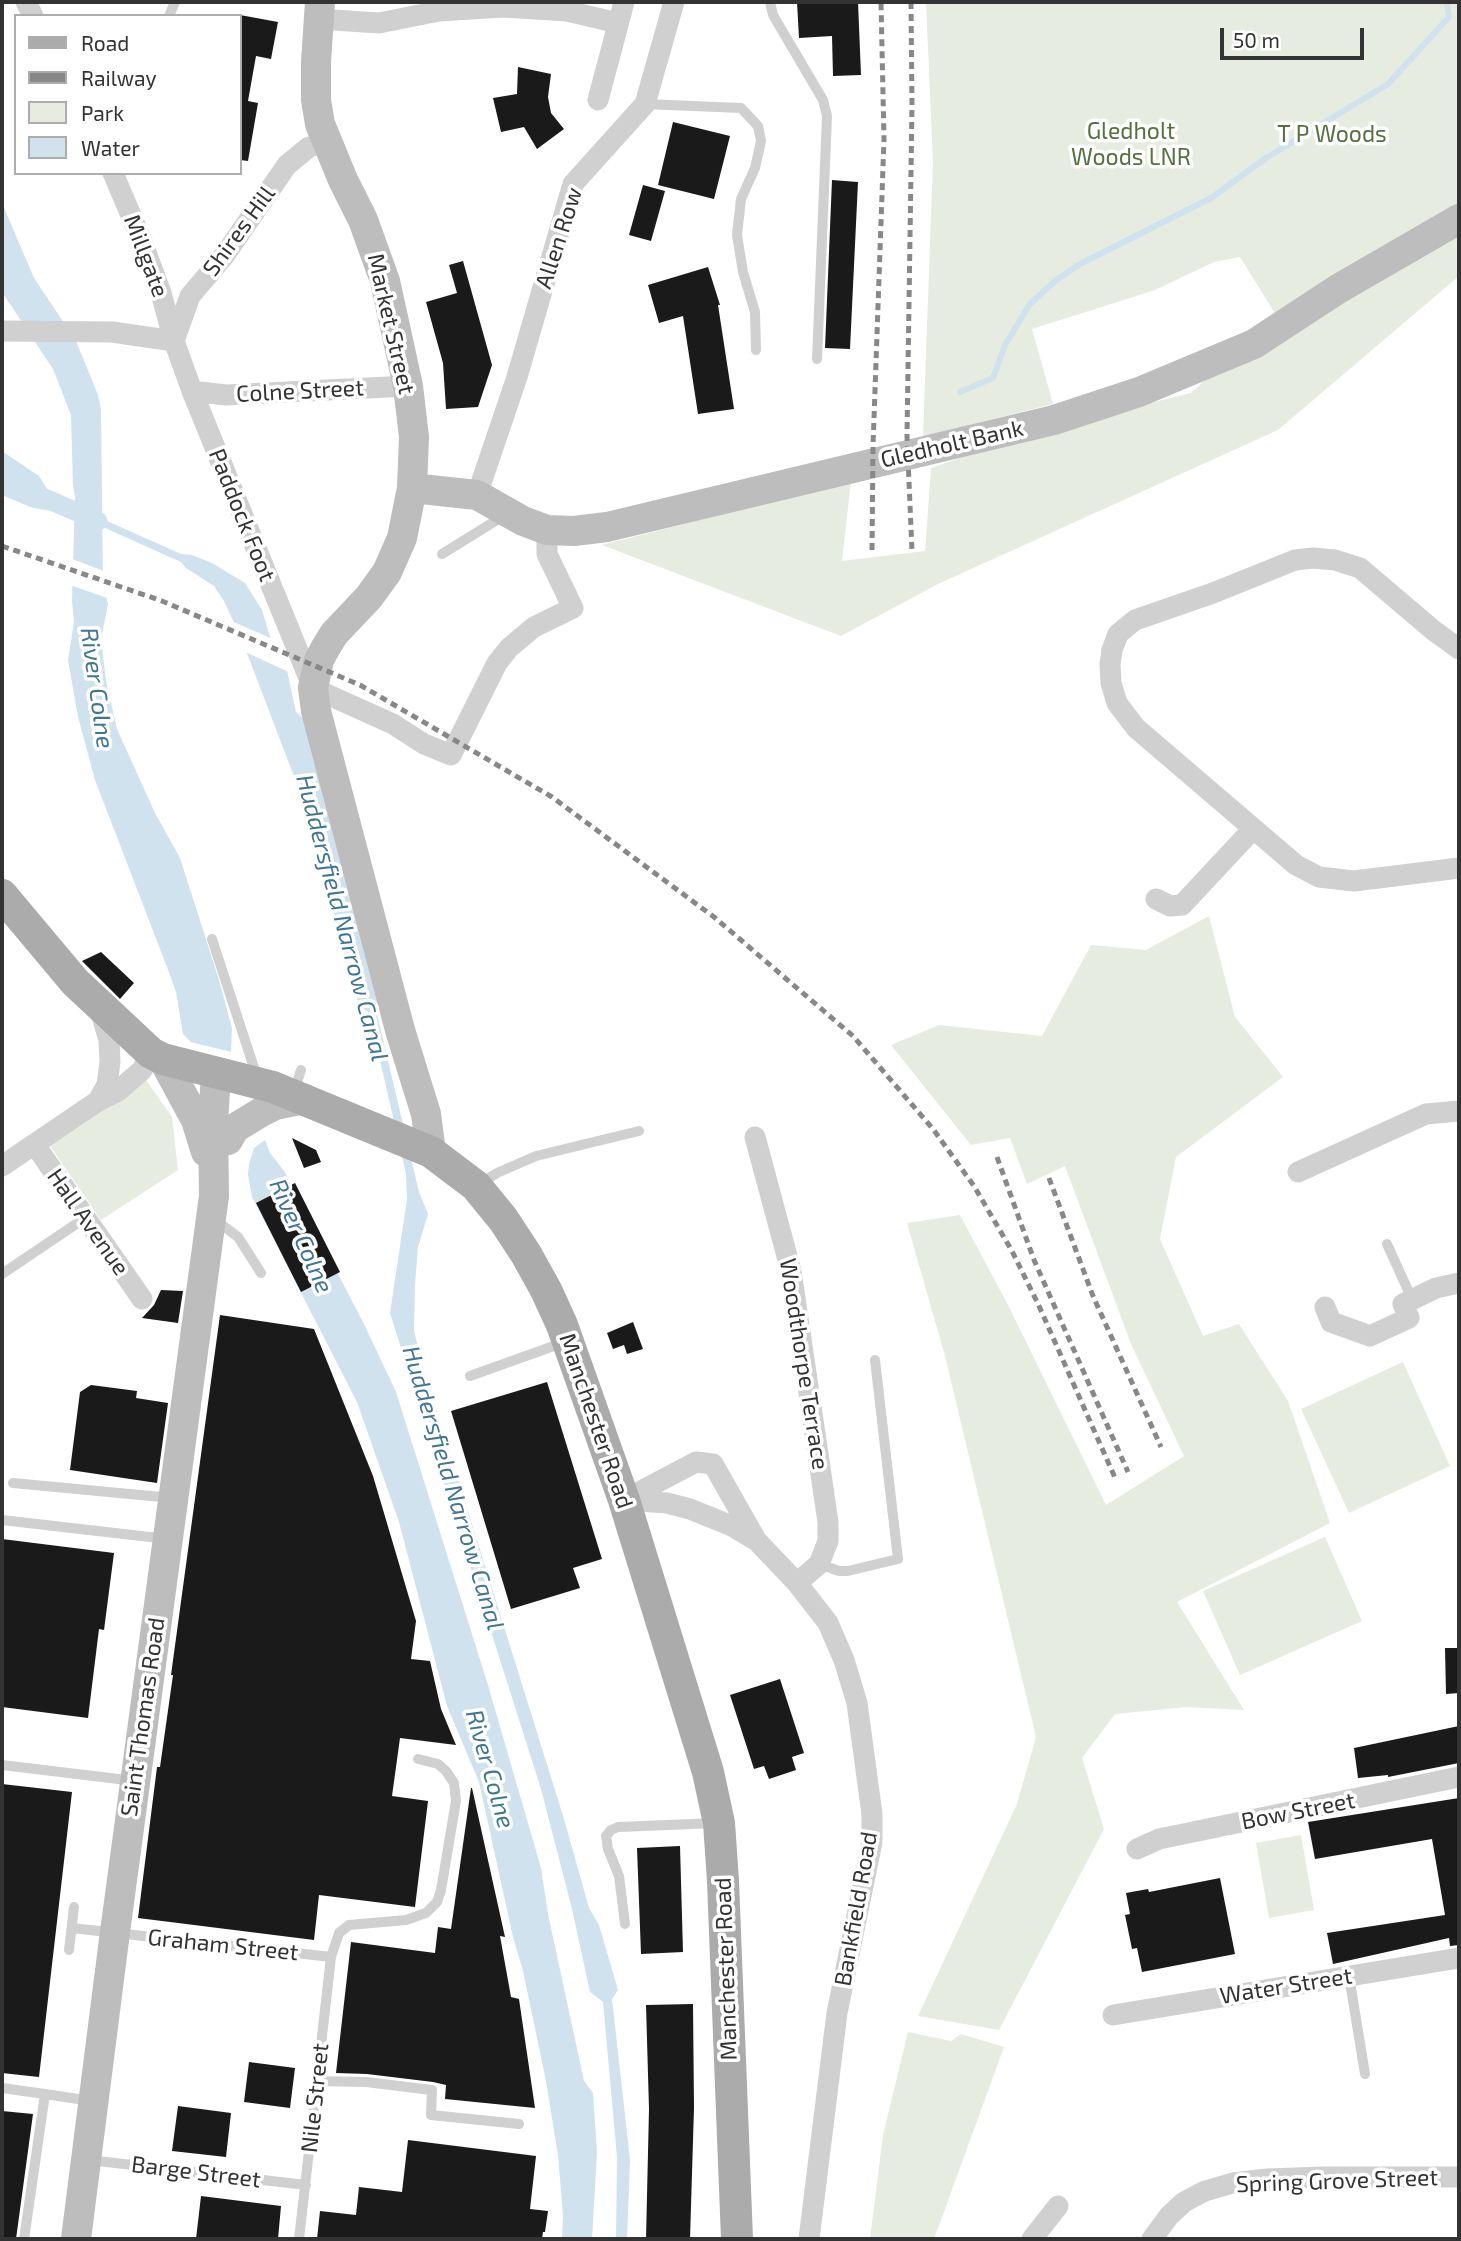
<!DOCTYPE html>
<html>
<head>
<meta charset="utf-8">
<style>
	body { margin:0 }
	#map { position:relative; width:1461px; height:2241px; overflow:hidden; background:#fff; font-family:"Exo 2",sans-serif }
	canvas { display:block }
	.frame { position:absolute; inset:0; border:4px solid #333; pointer-events:none }
	.legend { position:absolute; left:14px; top:14px; width:228px; height:161px; box-sizing:border-box; background:#fff; border:2px solid #adadad; margin:0; padding:9px 12px; list-style:none; font-size:21px; color:#333 }
	.legend li { display:flex; align-items:center; gap:14px; height:35px }
	.legend b { width:35px; border:2px solid #adadad }
	.scale { position:absolute; left:1220px; top:28px; width:144px; height:32px; box-sizing:border-box; border:4px solid #333; border-top:0; padding-left:9px; font-size:21px; line-height:24px; white-space:nowrap; color:#333; -webkit-text-stroke:5px #fff; paint-order:stroke }
</style>
</head>
<body>
<div id="map">
<canvas width="1461" height="2241"></canvas>
<div class="frame"></div>
<ul class="legend">
<li><b style="height:9px;background:#ababab"></b>Road</li>
<li><b style="height:9px;background:#888"></b>Railway</li>
<li><b style="height:19px;background:#e6ecdf"></b>Park</li>
<li><b style="height:19px;background:#cfe2ee"></b>Water</li>
</ul>
<div class="scale">50 m</div>
</div>
<script>
const ctx = document.querySelector('canvas').getContext('2d');
ctx.lineJoin = 'round';
function paint(path, color) {
  ctx.fillStyle = color;
  ctx.fill(path, 'evenodd');
}
function toPath(rows) {
  const path = new Path2D();
  for (const r of rows) {
    path.moveTo(r[0], r[1]);
    for (let i = 2; i < r.length; i += 2) path.lineTo(r[i], r[i + 1]);
  }
  return path;
}
function trace(path, color, width, dash) {
  ctx.strokeStyle = color;
  ctx.lineWidth = width;
  ctx.lineCap = dash ? 'butt' : 'round';
  ctx.setLineDash(dash || []);
  ctx.stroke(path);
}
function label(font, color, halo, rows, align = 'center') {
  ctx.font = font + ' "Exo 2",sans-serif';
  ctx.lineWidth = 7;
  ctx.setLineDash([]);
  ctx.textBaseline = 'middle';
  ctx.strokeStyle = halo;
  ctx.fillStyle = color;
  for (const [text, x, y, turn = 0] of rows) {
    ctx.save();
    ctx.translate(x, y);
    ctx.rotate((+turn || 0) * Math.PI / 180);
    ctx.textAlign = isNaN(turn) ? turn : align;
    if (halo) ctx.strokeText(text, 0, 0);
    ctx.fillText(text, 0, 0);
    ctx.restore();
  }
}
paint(toPath([
	[926,2,1459,2,1459,276,1278,430,938,584,841,636,602,545,851,481,842,561,925,551,931,468,1044,429,1191,393,1276,315,1240,257,1214,262,1155,290,1032,329,1053,404,923,437,933,161],
	[1209,916,1235,1017,1283,1077,1176,1157,1160,1239,1203,1336,1239,1324,1288,1401,1330,1523,1177,1602,1244,1710,1186,1707,1115,1714,1082,1758,1104,1829,999,2030,918,2016,1017,1804,1036,1737,945,1356,907,1223,960,1215,1008,1305,1106,1505,1184,1456,1131,1344,1065,1166,1027,1184,1010,1138,971,1145,891,1045,939,1025,1042,1036,1091,945,1146,950],
	[146,1080,172,1117,178,1170,101,1220,50,1146],
	[1403,1362,1450,1466,1349,1513,1301,1409],
	[1325,1537,1362,1621,1240,1675,1203,1591],
	[1301,1835,1314,1910,1269,1918,1256,1843],
	[908,2032,951,2041,961,2034,1004,2047,934,2239,870,2239,883,2135]
]), '#e6ecdf');
paint(toPath([
	[2,203,34,278,76,341,98,395,101,409,103,585,108,604,101,639,106,681,117,729,155,813,180,858,219,980,232,1028,231,1051,270,1153,285,1172,365,1326,396,1392,488,1685,541,1868,548,1914,584,2081,593,2093,597,2152,592,2239,562,2239,563,2215,558,2155,546,2081,523,1971,513,1937,479,1782,447,1706,399,1522,357,1402,252,1197,245,1158,195,1046,183,1034,176,992,167,967,95,780,78,717,68,660,74,622,72,601,75,495,73,487,71,415,53,369,2,292],
	[2,451,39,476,47,489,67,502,69,510,64,513,33,508,2,495],
	[107,521,181,554,192,555,212,563,245,583,262,610,276,656,285,661,296,712,304,719,381,1006,377,1014,419,1192,428,1214,418,1247,415,1285,414,1331,423,1367,564,1819,589,1908,599,1925,618,1990,612,1999,630,2160,627,2239,616,2239,617,2157,603,2002,590,1992,572,1909,541,1789,390,1313,407,1199,406,1174,369,1012,359,1006,314,838,295,779,242,640,224,601,214,586,186,568,181,562,105,528,104,523]
]), '#cfe2ee');
paint(toPath([
	[70,558,106,572,106,584,110,599,70,585],
	[229,620,275,640,279,653,289,660,291,673,243,651],
	[186,1041,236,1053,268,1138,254,1148,249,1164,247,1183,233,1127,192,1048]
]), '#fff');
trace(toPath([
	[960,392,993,378,1005,345,1030,304,1055,281,1080,264,1211,198,1266,158,1388,84,1449,17,1447,2]
]), '#cfe2ee', 6);
trace(toPath([
	[2,474,26,490,98,521]
]), '#cfe2ee', 19);
paint(toPath([
	[797,2,858,2,861,75,833,76,832,36,799,38],
	[240,15,278,22,271,59,256,56,248,101,258,103,248,161,240,160],
	[518,67,551,74,548,97,551,113,564,129,537,149,524,127,501,132,493,98,517,94],
	[673,122,730,136,714,199,658,185],
	[832,180,858,182,850,349,825,348],
	[643,185,665,191,651,241,629,235],
	[463,261,492,365,478,407,446,409,443,363,426,302,457,293,449,265],
	[708,267,720,305,718,305,734,409,698,414,683,316,659,323,648,285],
	[101,952,134,983,120,999,82,961],
	[292,1138,316,1150,321,1162,304,1168],
	[295,1183,340,1272,301,1292,256,1203],
	[161,1290,183,1291,178,1323,142,1318,154,1305],
	[220,1315,314,1329,373,1476,416,1621,411,1659,430,1661,441,1709,456,1745,400,1738,392,1796,428,1801,415,1907,319,1895,314,1940,138,1918,157,1767,160,1767,173,1675,171,1675],
	[633,1322,643,1349,627,1354,624,1345,613,1349,607,1333],
	[547,1382,602,1559,573,1568,580,1588,511,1609,451,1411],
	[91,1385,137,1391,136,1398,168,1403,157,1483,70,1470,80,1392],
	[2,1539,114,1553,104,1630,99,1629,88,1718,2,1707],
	[1445,1648,1459,1648,1459,1693,1446,1694],
	[780,1679,804,1753,792,1757,796,1770,769,1779,764,1766,754,1769,730,1695],
	[1459,1726,1459,1763,1388,1777,1388,1775,1358,1778,1354,1748],
	[2,1784,72,1792,39,2077,2,2073],
	[471,1788,472,1788,505,1937,500,1936,511,1997,519,1999,535,2108,445,2099,446,2085,433,2082,367,2074,336,2073,351,1942,435,1953,438,1927,451,1929],
	[1459,1798,1459,1945,1450,1946,1449,1938,1333,1964,1327,1933,1445,1915,1432,1839,1315,1859,1308,1822],
	[680,1846,683,1952,641,1954,637,1848],
	[1220,1878,1235,1954,1142,1972,1137,1948,1132,1949,1125,1915,1130,1914,1126,1893,1148,1889,1149,1892],
	[693,2004,694,2108,690,2239,646,2239,649,2109,646,2005],
	[249,2062,295,2068,290,2108,244,2102],
	[178,2106,231,2113,226,2157,172,2151],
	[2,2111,33,2114,16,2239,2,2239],
	[408,2140,536,2156,530,2209,548,2211,545,2232,543,2232,542,2239,317,2239,320,2211,356,2215,359,2187,402,2192],
	[201,2196,281,2206,278,2239,196,2239]
]), '#1a1a1a');
trace(toPath([
	[770,2,773,15,823,100,827,116,817,359],
	[169,16,175,2],
	[645,104,741,108,758,126,761,141,755,168,741,199,737,235,743,272,755,312,756,350],
	[442,554,505,515],
	[212,939,257,1077],
	[294,1092,301,1070],
	[478,1185,497,1173,536,1156,639,1131],
	[213,1218,238,1237,261,1273],
	[1387,1244,1412,1299],
	[2,1274,85,1218],
	[470,1376,565,1342],
	[13,1483,172,1498],
	[2,1520,167,1539],
	[819,1564,839,1571,848,1571,898,1559,875,1360],
	[2,1765,135,1781],
	[625,1924,619,1876,608,1849,606,1836,611,1830,618,1827,716,1823],
	[72,1928,331,1957],
	[69,1950,74,1907],
	[1349,1976,1365,2074],
	[317,2081,366,2082,432,2090,431,2115,519,2124],
	[2,2088,45,2094],
	[89,2160,306,2185],
	[24,2239,45,2094,91,2101],
	[299,2239,331,1957,339,1933,349,1925,406,1920,426,1913,437,1902,441,1890,456,1801,454,1783,446,1771,438,1764,418,1759]
]), '#d0d0d0', 10);
trace(toPath([
	[26,2,33,16],
	[318,19,379,23,439,11,503,7,567,11,618,23],
	[598,100,624,2],
	[113,173,141,239,161,293,174,341,192,391,313,688,393,724,424,744,451,755,497,663,509,648,534,627,573,608,547,554,547,530],
	[2,331,112,332,174,341],
	[174,341,190,296,224,256,287,165,309,147,327,142],
	[192,391,226,395,408,386],
	[477,495,517,377,573,184,645,104,674,2],
	[1459,649,1433,630,1360,568,1335,560,1313,558,1295,560,1213,593,1135,620,1118,634,1112,650,1110,664,1111,683,1117,703,1136,728,1296,865,1319,877,1354,881,1459,868],
	[1156,899,1170,906,1182,905,1253,829],
	[98,1101,107,1085,110,1062,109,1040,100,1009],
	[755,1137,791,1271,828,1522,828,1541,819,1564,797,1583],
	[35,1145,142,1299],
	[2,1166,98,1101,118,1091,142,1070,151,1053],
	[1298,1172,1426,1114,1459,1111],
	[1325,1307,1331,1322,1370,1336,1409,1318,1403,1304,1436,1288,1459,1283],
	[624,1500,667,1503,690,1509,732,1526,757,1541,797,1583,828,1623,844,1660,857,1703,872,1814,872,1842,837,2013,809,2239],
	[624,1500,696,1462,713,1464,755,1538],
	[1137,1849,1159,1839,1459,1777],
	[1113,2015,1459,1958],
	[1032,2239,1058,2206],
	[1152,2239,1169,2216,1184,2202,1205,2191,1233,2183,1267,2179,1323,2177,1459,2177]
]), '#d0d0d0', 21);
trace(toPath([
	[320,2,316,62,316,100,320,124,343,180,363,220,385,281,408,386,414,437,412,488,402,538,387,572,369,597,334,634,326,647,319,660,313,688,316,711,400,1030,426,1114,431,1152],
	[412,488,477,495,523,521,547,530,574,531,607,527,1054,420,1139,392,1254,344,1338,289,1459,219],
	[163,1059,196,1120,206,1152],
	[228,1140,235,1128,263,1111,275,1105,305,1099],
	[76,2239,115,1932,214,1196,213,1123,216,1073]
]), '#bdbdbd', 30);
trace(toPath([
	[2,895,75,982,151,1053,163,1059,273,1087,431,1152,476,1186,503,1219,526,1254,546,1290,562,1325,624,1500,708,1772,719,1823,723,1881,737,2239]
]), '#ababab', 32);
trace(toPath([
	[911,2,912,105,907,436,912,551],
	[2,546,162,601,360,685,552,797,714,917,853,1036,933,1129,974,1186,1012,1251,1039,1306,1116,1480],
	[872,550,873,446,884,139,881,2],
	[997,1157,1034,1260,1128,1472],
	[1049,1178,1093,1296,1161,1447]
]), '#888', 5, [7, 5]);
label('23px', '#56703f', '#fff', [
	["Gledholt",1131,131],
	["Woods LNR",1131,157],
	["T P Woods",1332,134]
]);
label('23px', '#333', '#fff', [
	["Shires Hill",239,231,-54],
	["Allen Row",559,238,-72],
	["Millgate",146,256,69],
	["Market Street",391,324,77],
	["Colne Street",300,391,-3],
	["Gledholt Bank",952,444,-13],
	["Paddock Foot",242,515,68],
	["Hall Avenue",88,1222,55],
	["Woodthorpe Terrace",804,1364,81],
	["Manchester Road",596,1421,71],
	["Saint Thomas Road",143,1717,-82],
	["Bow Street",1298,1811,-11],
	["Bankfield Road",856,1909,-80],
	["Graham Street",223,1945,6],
	["Manchester Road",726,1969,-92],
	["Water Street",1286,1986,-9],
	["Nile Street",315,2098,-84],
	["Barge Street",196,2172,7],
	["Spring Grove Street",1337,2181,-2]
]);
label('italic 24px', '#3f7597', '#fff', [
	["River Colne",97,688,82],
	["Huddersfield Narrow Canal",342,918,75],
	["River Colne",301,1236,66],
	["Huddersfield Narrow Canal",453,1488,73],
	["River Colne",490,1769,74]
]);
</script>
</body>
</html>
